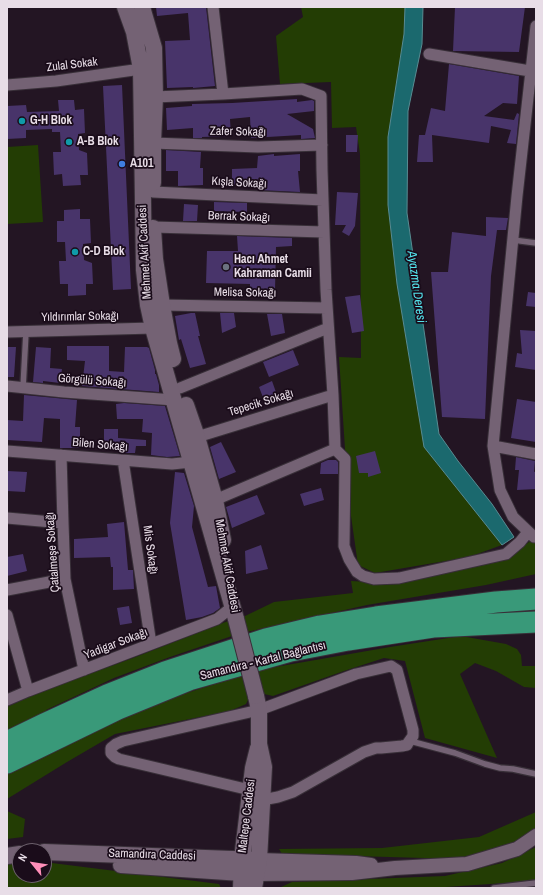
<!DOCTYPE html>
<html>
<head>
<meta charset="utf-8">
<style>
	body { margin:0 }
	#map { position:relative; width:543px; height:895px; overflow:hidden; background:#231523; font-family:"Archivo Narrow",sans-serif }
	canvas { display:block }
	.frame { position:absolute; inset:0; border:8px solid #e8dde7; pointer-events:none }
	.north { position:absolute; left:12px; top:843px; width:40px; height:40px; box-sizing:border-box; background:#1a0c1a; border:1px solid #6c606c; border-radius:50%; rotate:300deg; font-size:11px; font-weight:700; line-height:16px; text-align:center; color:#e8dde7 }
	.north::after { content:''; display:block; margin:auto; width:14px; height:18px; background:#ff8eb9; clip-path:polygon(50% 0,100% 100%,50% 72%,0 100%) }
</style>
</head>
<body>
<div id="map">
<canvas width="543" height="895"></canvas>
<div class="frame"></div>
<div class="north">N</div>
</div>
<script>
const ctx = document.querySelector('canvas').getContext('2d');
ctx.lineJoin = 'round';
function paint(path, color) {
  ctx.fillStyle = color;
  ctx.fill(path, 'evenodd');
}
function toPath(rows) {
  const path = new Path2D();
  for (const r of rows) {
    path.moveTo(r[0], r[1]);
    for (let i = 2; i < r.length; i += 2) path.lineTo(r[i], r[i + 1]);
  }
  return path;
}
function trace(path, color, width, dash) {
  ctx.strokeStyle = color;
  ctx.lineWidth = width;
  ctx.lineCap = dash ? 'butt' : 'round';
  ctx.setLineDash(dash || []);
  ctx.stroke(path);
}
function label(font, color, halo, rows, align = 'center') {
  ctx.font = font + ' "Archivo Narrow",sans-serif';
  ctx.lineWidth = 3.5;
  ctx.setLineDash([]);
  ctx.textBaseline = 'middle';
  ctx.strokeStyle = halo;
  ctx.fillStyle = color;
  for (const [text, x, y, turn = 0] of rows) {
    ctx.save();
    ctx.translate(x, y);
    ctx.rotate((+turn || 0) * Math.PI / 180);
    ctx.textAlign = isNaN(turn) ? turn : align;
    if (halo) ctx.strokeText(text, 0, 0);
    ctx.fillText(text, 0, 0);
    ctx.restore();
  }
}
paint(toPath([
	[301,7,405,7,404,34,388,137,388,205,397,284,424,447,502,545,469,557,375,573,358,565,348,495,339,357,361,358,360,154,356,127,332,128,331,82,280,84,276,36,303,17],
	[38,145,43,222,7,224,7,147],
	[532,540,536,541,536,574,486,585,367,605,247,632,243,617,274,602,353,593,351,581,390,583,504,559],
	[228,621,232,636,170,657,114,678,46,710,46,712,7,732,7,707,42,691,133,658],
	[461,636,506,644,517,649,521,655,522,666,536,666,536,688,524,687,496,671,475,663,460,674,497,758,425,738,405,661,384,658,344,671,273,696,264,694,258,670,390,647],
	[243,675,249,698,246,704,230,711,115,734,67,762,7,799,7,772,97,730,171,698],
	[7,811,25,819,23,837,7,839],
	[536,812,536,831,518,841,460,859,282,854,279,849,382,848,479,837],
	[536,847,536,888,535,881,431,888,279,888,292,882,445,876,502,863],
	[7,859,20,859,20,875,44,875,44,862,219,884,221,888,7,888]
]), '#233d04');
const water = toPath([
	[405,7,423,7,422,44,408,111,407,213,439,434,458,461,492,504,514,537,502,545,424,447,397,284,388,205,388,137,404,34,405,7]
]);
paint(water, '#1b696e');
trace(water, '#588c92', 1);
paint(toPath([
	[156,7,206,7,215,86,193,88,193,87,167,88,165,41,190,40,188,13,157,16],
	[455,7,525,7,519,52,453,51],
	[449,64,519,76,517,104,503,103,484,116,514,120,517,113,519,114,516,144,507,143,511,130,491,126,489,143,432,135,433,162,417,162,419,135,425,135,431,108,445,111],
	[122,85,131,289,113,290,103,86],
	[297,99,297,102,312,100,314,101,314,111,287,114,313,129,315,138,301,139,301,135,251,138,250,117,230,119,231,136,202,137,202,138,193,138,193,128,167,130,166,108,192,106,192,104,232,103],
	[58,100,74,100,75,110,84,109,85,133,78,134,79,150,87,153,88,175,80,175,81,185,63,186,62,174,54,175,53,152,61,152,60,132,52,132,52,129,26,130,26,138,7,139,7,106,26,105,27,112,59,111],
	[346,135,358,135,357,152,346,152],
	[166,150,201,152,200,168,203,168,203,185,178,186,178,171,166,171],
	[274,154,274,156,300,154,300,171,298,171,300,192,258,190,259,184,232,185,232,169,257,168,258,156],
	[337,192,358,193,355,226,349,236,342,232,346,225,335,225],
	[214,202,247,203,247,212,214,211],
	[184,204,198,205,197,221,183,221],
	[80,209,80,219,90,219,91,243,83,244,84,260,92,263,93,284,86,284,86,295,68,296,68,284,60,284,59,261,66,261,65,242,57,242,57,221,64,221,64,210],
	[486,217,508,218,506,230,497,230,491,276,485,419,442,417,431,272,448,272,452,232,486,236],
	[237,236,292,238,292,246,276,247,275,291,250,290,250,284,206,283,207,251,238,251],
	[528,292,536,293,536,307,526,306],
	[360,295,364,331,352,333,345,297],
	[191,313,195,313,200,336,198,336,206,364,190,368,181,339,179,340,175,316],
	[220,313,234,313,236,327,222,333],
	[267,314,282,314,285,333,271,336],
	[520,330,536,331,536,370,515,367,517,353,522,354],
	[67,346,109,346,109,371,124,372,125,347,147,347,149,348,155,370,155,374,156,374,159,385,159,392,82,386,85,361,67,360],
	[7,347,16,347,14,377,7,377],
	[36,347,51,348,50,368,62,369,60,383,43,381,43,383,33,382],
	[293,350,299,365,269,377,263,362],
	[272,381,277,395,264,400,259,387],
	[24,395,77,400,75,427,80,427,80,448,60,448,60,419,44,418,42,442,7,440,7,420,23,421],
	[517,399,536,402,536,442,511,438],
	[124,403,165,406,180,456,167,457,151,455,152,433,142,432,143,419,117,419,116,404],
	[104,429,118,429,118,438,146,440,146,446,136,446,135,453,125,453,126,446,104,446],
	[221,442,236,472,219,479,210,447],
	[375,451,381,473,368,477,368,473,359,473,356,456],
	[516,457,535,461,534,472,536,471,536,489,517,490,519,470,515,470],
	[328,460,336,460,338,462,338,474,320,474,321,463],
	[7,471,27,472,25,492,7,491],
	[175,472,184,473,194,506,192,527,208,587,216,586,220,608,213,613,202,617,186,620,170,523],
	[321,488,324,500,304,506,300,494],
	[257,495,265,514,232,528,226,507],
	[124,522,128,570,133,570,134,589,113,590,113,567,111,567,110,557,74,558,74,539,108,537,107,524],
	[261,545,268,569,246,574,245,551],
	[23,554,27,571,7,576,7,557],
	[129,606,132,623,120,625,117,608]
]), '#48346a');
const service = toPath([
	[513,240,536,243],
	[23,388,26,332],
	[410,741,455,753,485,764,500,768,513,769,536,774],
	[494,888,536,883]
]);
const minor = toPath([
	[213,7,223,94,302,89,321,96,322,170,326,290,333,395,335,449,345,459,344,546,349,559,357,572,363,576,374,579,399,578,506,554,520,542,528,532],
	[536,26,517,196,493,446,500,490,513,517,534,537,536,537],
	[429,54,536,72],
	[7,85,56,81,141,69],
	[155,97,223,94],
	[153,143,258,147,322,145],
	[153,192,323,200],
	[153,227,324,232],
	[162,305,327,308],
	[7,332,153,328],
	[7,386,64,392,174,400],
	[180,388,328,328],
	[197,437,333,395],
	[493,446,536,454],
	[7,451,172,464,191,462],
	[61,455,63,523,65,579,84,670],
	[123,460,151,644],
	[215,500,335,449],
	[7,518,63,523],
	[7,590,65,579],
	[7,615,28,691],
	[7,700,28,691,217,619,232,607],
	[250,790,119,759,115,757,111,753,111,748,116,744,123,741,259,710,356,674,391,666,397,670,413,730,413,736,408,743,407,745,402,746,381,748,376,748,364,752,293,792,278,797,262,800]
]);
const tertiary = toPath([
	[259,860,356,863,371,865],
	[257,874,352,873,395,868,467,864,517,849,536,836]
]);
const secondary = toPath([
	[125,7,134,32,141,69,144,270,148,305,153,328,236,619],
	[142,7,154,48,155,97,153,143,153,183],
	[153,228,155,259,162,305,169,343,173,359],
	[186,405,197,437,215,500,223,540],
	[44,852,259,860],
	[7,856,20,854],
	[121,865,257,874],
	[241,888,242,859,253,768,258,748],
	[254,888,259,860,264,767,259,744,259,710,256,696]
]);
const motorway = toPath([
	[7,742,44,724,107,695,165,672,266,639,320,626,376,617,496,602,536,599],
	[7,763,118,709,189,680,291,651,348,640,433,627,536,622]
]);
trace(service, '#382f38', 8);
trace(minor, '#382f38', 13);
trace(tertiary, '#382f38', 16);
trace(secondary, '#382f38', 18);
trace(motorway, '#382f38', 23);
trace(service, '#746274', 5.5);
trace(minor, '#746274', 11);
trace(tertiary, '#746274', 14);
trace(secondary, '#746274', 16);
trace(motorway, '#399979', 21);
const secondaryBridge = toPath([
	[236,619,256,696]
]);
trace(secondaryBridge, '#382f38', 18, []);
trace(secondaryBridge, '#746274', 16);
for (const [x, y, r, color] of [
	[22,121,4,"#0f9aa8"],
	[69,142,4,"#0f9aa8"],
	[122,164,4,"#3f7fe0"],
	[75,252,4,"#0f9aa8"],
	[226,267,4,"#6b7280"]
]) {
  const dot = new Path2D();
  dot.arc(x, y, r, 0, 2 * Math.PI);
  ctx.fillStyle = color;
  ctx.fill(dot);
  trace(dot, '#1a0c1a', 1.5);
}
label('12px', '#e8dde7', '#1a0c1a', [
	["Zulal Sokak",72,65,-7],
	["Zafer Sokağı",238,132,1],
	["Kışla Sokağı",239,183,3],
	["Berrak Sokağı",239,217,2],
	["Mehmet Akif Caddesi",145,252,-93],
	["Melisa Sokağı",245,293,1],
	["Yıldırımlar Sokağı",80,317,-1],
	["Görgülü Sokağı",92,381,4],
	["Tepecik Sokağı",261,403,-17],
	["Bilen Sokağı",100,445,5],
	["Mis Sokağı",150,550,82],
	["Çatalmeşe Sokağı",53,552,-94],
	["Mehmet Akif Caddesi",227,566,80],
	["Yadigar Sokağı",116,644,-21],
	["Samandıra - Kartal Bağlantısı",263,661,-14],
	["Maltepe Caddesi",247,816,-83],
	["Samandıra Caddesi",152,855,2]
]);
label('bold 12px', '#e8dde7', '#1a0c1a', [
	["G-H Blok",30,121],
	["A-B Blok",77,142],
	["A101",130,164],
	["C-D Blok",83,252],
	["Hacı Ahmet",234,260],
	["Kahraman Camii",234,274]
], 'left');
label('italic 13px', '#54e3ec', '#1a0c1a', [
	["Ayazma Deresi",416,287,82]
]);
</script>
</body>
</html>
